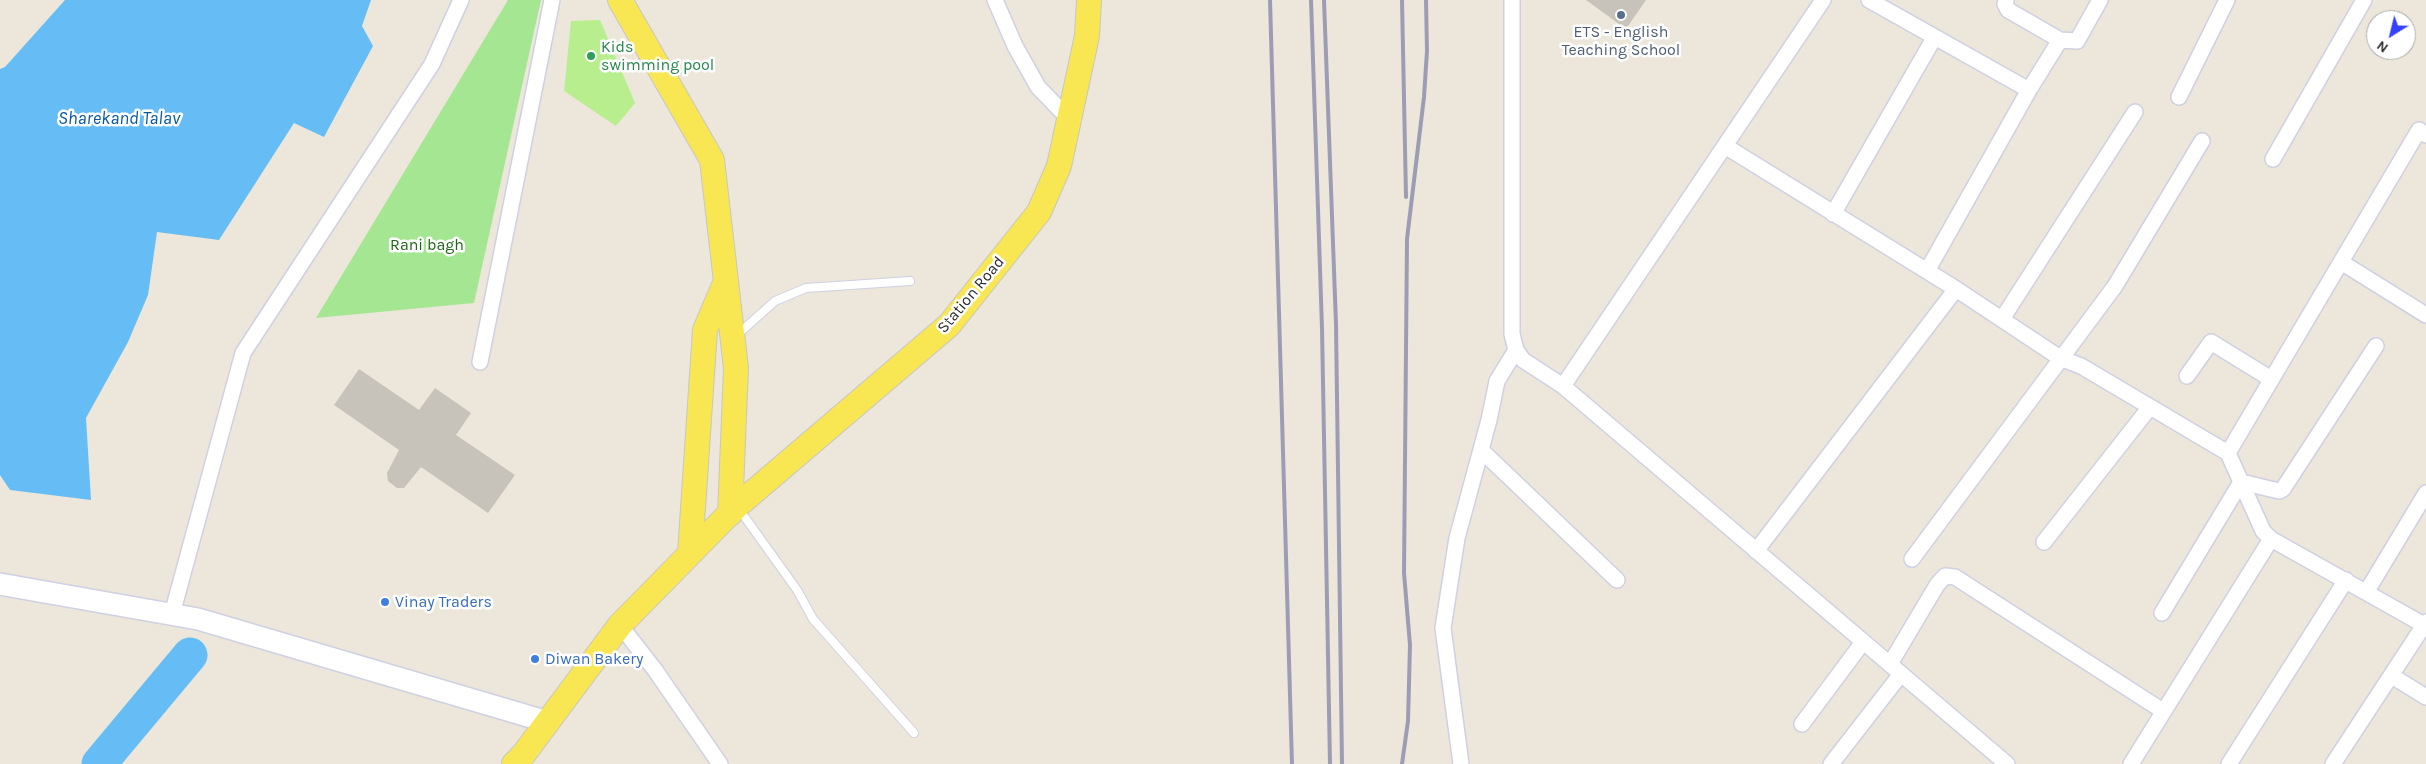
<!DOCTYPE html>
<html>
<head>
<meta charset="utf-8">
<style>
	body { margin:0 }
	#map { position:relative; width:2426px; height:764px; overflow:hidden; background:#ece7da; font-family:Karla,sans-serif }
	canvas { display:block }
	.north { position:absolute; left:2366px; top:10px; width:50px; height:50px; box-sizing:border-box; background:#fff; border:1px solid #a9a9a9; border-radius:50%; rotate:216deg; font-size:14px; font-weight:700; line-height:20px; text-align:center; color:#292929 }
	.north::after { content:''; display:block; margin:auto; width:18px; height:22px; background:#3441ff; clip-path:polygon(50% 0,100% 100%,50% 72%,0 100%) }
</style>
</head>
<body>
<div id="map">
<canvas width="2426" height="764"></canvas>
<div class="north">N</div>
</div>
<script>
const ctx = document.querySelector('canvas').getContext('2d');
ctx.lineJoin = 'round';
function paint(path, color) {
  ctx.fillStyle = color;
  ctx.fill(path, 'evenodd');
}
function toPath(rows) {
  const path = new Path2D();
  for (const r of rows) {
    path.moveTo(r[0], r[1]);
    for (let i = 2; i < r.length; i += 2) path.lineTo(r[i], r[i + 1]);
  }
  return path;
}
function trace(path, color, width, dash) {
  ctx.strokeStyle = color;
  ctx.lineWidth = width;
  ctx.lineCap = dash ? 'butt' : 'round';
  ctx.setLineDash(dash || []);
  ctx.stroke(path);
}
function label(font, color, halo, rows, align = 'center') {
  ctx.font = font + ' Karla,sans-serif';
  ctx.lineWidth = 5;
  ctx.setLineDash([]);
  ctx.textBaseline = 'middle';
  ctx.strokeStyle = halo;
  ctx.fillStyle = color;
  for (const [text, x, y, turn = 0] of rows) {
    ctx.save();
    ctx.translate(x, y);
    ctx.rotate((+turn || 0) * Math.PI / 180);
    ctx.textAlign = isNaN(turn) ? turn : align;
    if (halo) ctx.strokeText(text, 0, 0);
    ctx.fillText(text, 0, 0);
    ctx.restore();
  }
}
paint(toPath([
	[508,0,541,0,474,303,316,318]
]), '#a5e693');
paint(toPath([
	[600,20,635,103,616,126,564,91,571,21]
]), '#b9ee8e');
paint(toPath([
	[65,0,371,0,362,26,373,46,324,137,294,123,219,240,157,232,148,295,128,342,86,418,91,500,10,490,0,475,0,69,5,67]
]), '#66bdf5');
trace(toPath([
	[99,764,190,655]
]), '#66bdf5', 35);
paint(toPath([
	[1586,0,1646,0,1626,29],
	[359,369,419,410,435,388,471,413,456,435,515,475,488,513,421,467,404,488,397,488,388,481,387,473,399,450,334,405]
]), '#c7c3ba');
const service = toPath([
	[736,336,775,301,806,288,910,281],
	[739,509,797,590,813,619,914,733]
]);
const minor = toPath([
	[995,0,1015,46,1038,87,1069,119],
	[1512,0,1512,334,1516,350,1523,360,1563,386,2007,764],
	[1869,0,2029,90],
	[2006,0,2005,4,2008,10,2060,40],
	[2179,97,2227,0],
	[1725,146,1956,289,2060,358,2081,366,2228,453],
	[2273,159,2364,0],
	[1833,214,1934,38],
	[2341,262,2426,315],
	[1927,271,2029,90,2060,40,2077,41,2100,0],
	[2002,319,2135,112],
	[480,362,552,0],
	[2187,376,2211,342,2271,379],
	[1563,386,1823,0],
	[1481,450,1617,580],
	[2241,482,2263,531,2271,539,2424,625],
	[2241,482,2279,491,2283,489,2376,346],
	[2044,542,2150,407],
	[1756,551,1956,289],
	[1912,559,2115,286,2202,141],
	[2367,591,2426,493],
	[2162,613,2241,482,2228,453,2419,130,2426,135],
	[172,614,243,353,432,64,461,0],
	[620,625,655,670,720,764],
	[1890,664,1937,585,1945,576,1955,577,2163,711],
	[2392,676,2426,697],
	[1802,724,1863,642],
	[1461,764,1443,628,1457,538,1489,420,1497,381,1516,350],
	[1831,764,1901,674],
	[2131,764,2271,539],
	[2229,764,2346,580],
	[2333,764,2426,622]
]);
const secondary = toPath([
	[0,584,198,619,548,722]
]);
const primary = toPath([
	[620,0,712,160,736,368,730,514],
	[690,553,705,330,725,283],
	[514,764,523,755,620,625,737,506,949,325,1039,212,1059,166,1087,36,1089,0]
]);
trace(service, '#cfd0e3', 10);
trace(minor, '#cfd0e3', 18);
trace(secondary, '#cfd0e3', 24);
trace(primary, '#c7c7c7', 26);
trace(service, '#fff', 8);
trace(minor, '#fff', 15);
trace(secondary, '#fff', 21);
trace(primary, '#f8e653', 24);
trace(toPath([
	[1270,0,1292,764],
	[1311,0,1322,328,1330,764],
	[1324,0,1336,324,1342,764],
	[1402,0,1406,197],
	[1402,764,1408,721,1410,645,1404,573,1407,239,1424,97,1427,51,1426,0]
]), '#9c9db5', 4);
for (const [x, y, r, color] of [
	[1621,15,5,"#5c6f8a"],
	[591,56,5,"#2e9e5b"],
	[385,602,5,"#3f7fe0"],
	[535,659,5,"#3f7fe0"]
]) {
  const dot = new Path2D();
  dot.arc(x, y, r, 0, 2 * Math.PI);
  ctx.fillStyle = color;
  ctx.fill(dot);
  trace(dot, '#fff', 2);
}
label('16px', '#4e5e75', '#fff', [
	["ETS - English",1621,32],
	["Teaching School",1621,50]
]);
label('16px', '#27864d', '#fff', [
	["Kids",601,47],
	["swimming pool",601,65]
], 'left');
label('16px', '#1d6916', '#fff', [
	["Rani bagh",427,245]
]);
label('16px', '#292929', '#fff', [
	["Station Road",971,295,-50]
]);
label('16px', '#366cbe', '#fff', [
	["Vinay Traders",395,602],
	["Diwan Bakery",545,659]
], 'left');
label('italic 18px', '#0658a0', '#fff', [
	["Sharekand Talav",119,119]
]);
</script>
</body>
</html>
